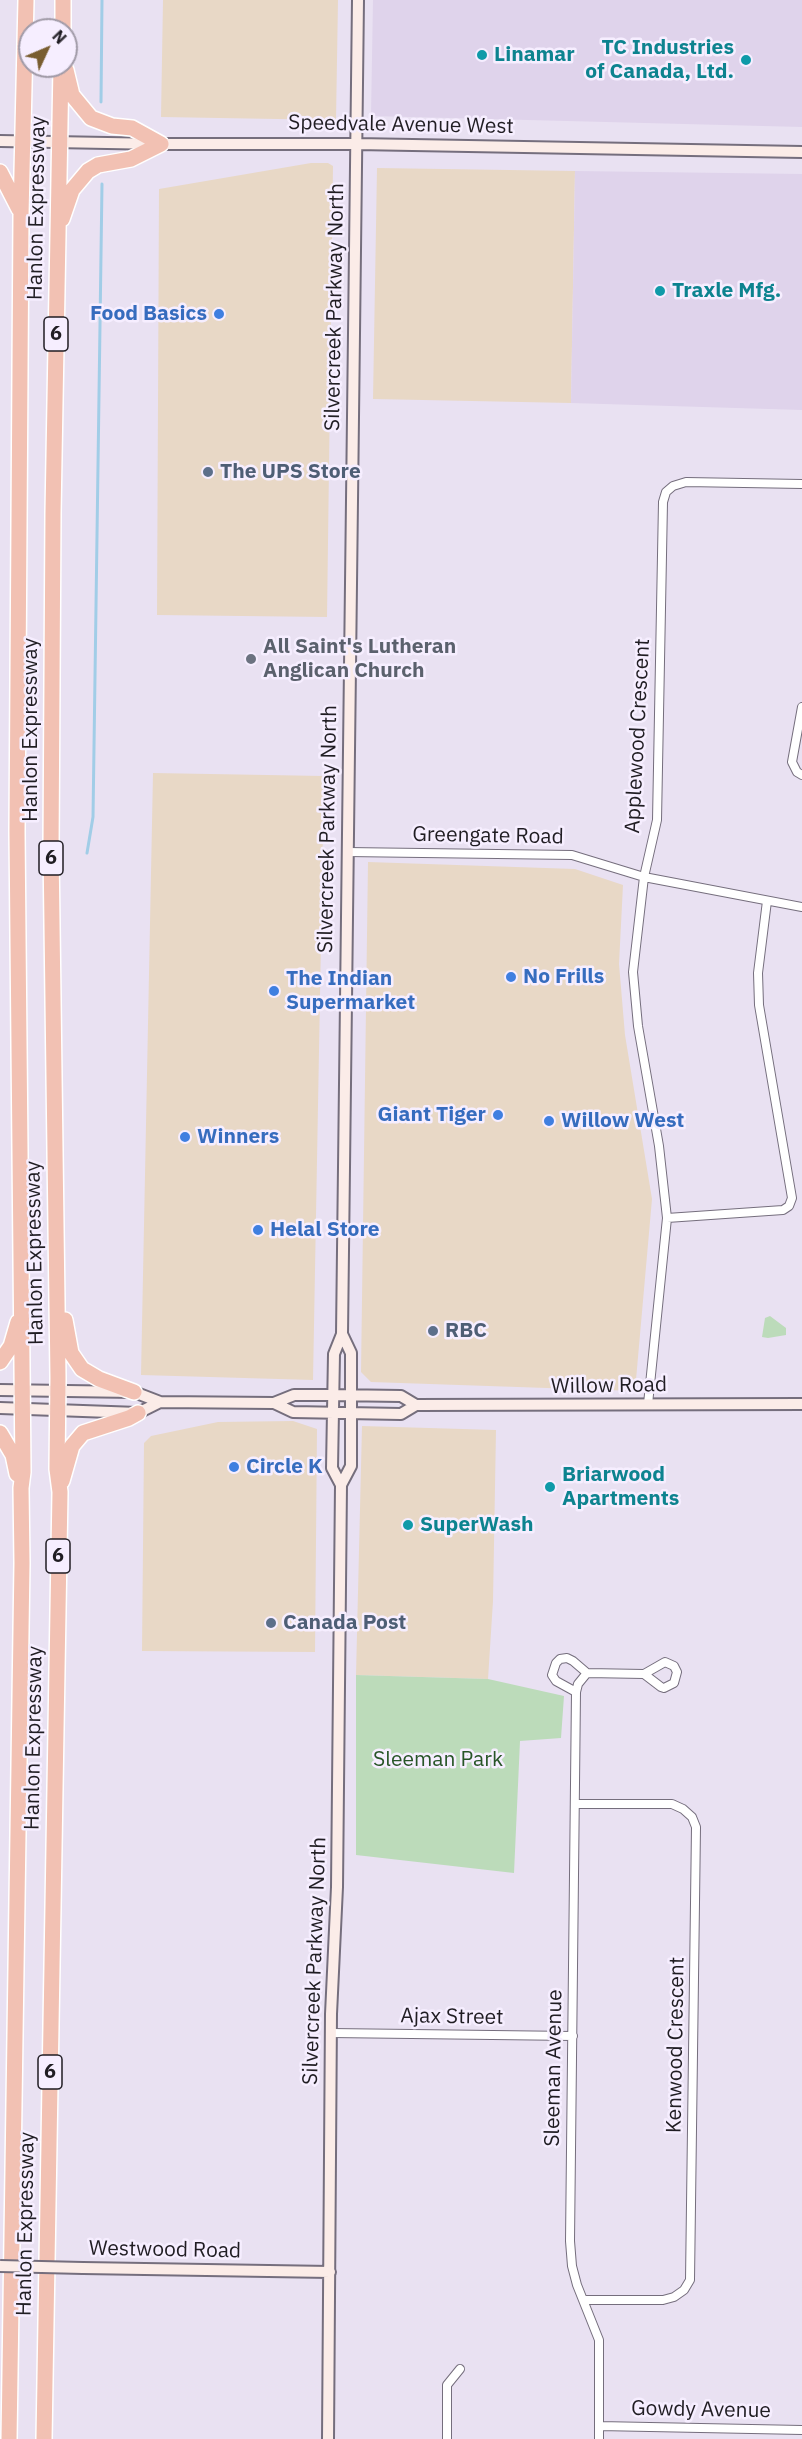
<!DOCTYPE html>
<html>
<head>
<meta charset="utf-8">
<style>
	body { margin:0 }
	#map { position:relative; width:802px; height:2439px; overflow:hidden; background:#e9e1f2; font-family:"IBM Plex Sans",sans-serif }
	canvas { display:block }
	.north { position:absolute; left:18px; top:18px; width:60px; height:60px; box-sizing:border-box; background:#f6eeff; border:2px solid #a09aa7; border-radius:50%; rotate:46deg; font-size:16px; font-weight:700; line-height:24px; text-align:center; color:#201d23 }
	.north::after { content:''; display:block; margin:auto; width:21px; height:27px; background:#795d30; clip-path:polygon(50% 0,100% 100%,50% 72%,0 100%) }
</style>
</head>
<body>
<div id="map">
<canvas width="802" height="2439"></canvas>
<div class="north">N</div>
</div>
<script>
const ctx = document.querySelector('canvas').getContext('2d');
ctx.lineJoin = 'round';
function paint(path, color) {
  ctx.fillStyle = color;
  ctx.fill(path, 'evenodd');
}
function toPath(rows) {
  const path = new Path2D();
  for (const r of rows) {
    path.moveTo(r[0], r[1]);
    for (let i = 2; i < r.length; i += 2) path.lineTo(r[i], r[i + 1]);
  }
  return path;
}
function trace(path, color, width, dash) {
  ctx.strokeStyle = color;
  ctx.lineWidth = width;
  ctx.lineCap = dash ? 'butt' : 'round';
  ctx.setLineDash(dash || []);
  ctx.stroke(path);
}
function label(font, color, halo, rows, align = 'center') {
  ctx.font = font + ' "IBM Plex Sans",sans-serif';
  ctx.lineWidth = 5;
  ctx.setLineDash([]);
  ctx.textBaseline = 'middle';
  ctx.strokeStyle = halo;
  ctx.fillStyle = color;
  for (const [text, x, y, turn = 0] of rows) {
    ctx.save();
    ctx.translate(x, y);
    ctx.rotate((+turn || 0) * Math.PI / 180);
    ctx.textAlign = isNaN(turn) ? turn : align;
    if (halo) ctx.strokeText(text, 0, 0);
    ctx.fillText(text, 0, 0);
    ctx.restore();
  }
}
paint(toPath([
	[163,0,338,0,336,120,161,117],
	[311,163,328,163,333,166,327,617,157,615,159,189],
	[377,168,575,171,571,403,373,399],
	[153,773,324,776,313,1380,141,1375],
	[368,862,575,869,623,885,619,964,625,1035,652,1199,635,1391,371,1382,361,1372],
	[293,1421,317,1429,315,1652,142,1651,144,1443,151,1436,218,1422],
	[362,1426,496,1430,493,1601,488,1679,356,1675]
]), '#e8d8c6');
paint(toPath([
	[373,0,802,0,802,127,371,116],
	[575,171,802,174,802,410,571,403]
]), '#dfd3eb');
paint(toPath([
	[770,1316,786,1328,786,1335,768,1338,762,1337,765,1318],
	[356,1675,488,1679,564,1696,561,1738,520,1741,514,1873,356,1855]
]), '#bcdbba');
trace(toPath([
	[101,102,102,0],
	[87,853,93,817,102,184]
]), '#a1cde7', 3);
const street = toPath([
	[802,707,792,762,797,772,802,775],
	[347,852,572,855,644,877,802,907],
	[667,1218,783,1210,789,1206,792,1198,759,1005,758,973,767,901],
	[648,1404,667,1218,659,1146,638,1026,633,972,644,877,657,820,663,502,666,492,673,486,686,482,802,484],
	[576,1692,556,1681,552,1675,556,1663,560,1659,567,1658,573,1661,587,1673],
	[575,1804,672,1804,683,1809,692,1817,696,1827,690,2280,684,2290,674,2297,663,2300,584,2300],
	[331,2033,573,2036],
	[599,2426,802,2430],
	[447,2439,447,2385,460,2369],
	[599,2439,599,2340,577,2285,572,2266,570,2241,576,1692,578,1684,587,1673,644,1674,665,1662,674,1666,677,1672,674,1683,664,1688,661,1687,644,1674]
]);
const secondary = toPath([
	[0,141,161,144,357,144,802,152],
	[0,1390,134,1392,160,1402,274,1403,294,1395,333,1395,401,1396,416,1405,802,1404],
	[274,1403,293,1412,401,1414,416,1405],
	[0,1408,138,1413,160,1402],
	[341,1485,332,1468,334,1354,342,1334,358,0],
	[83,2268,330,2272],
	[328,2439,331,2014,337,1887,341,1485,351,1466,351,1353,342,1334]
]);
const highway = toPath([
	[63,30,63,0],
	[66,70,72,95,91,118,112,126,132,128,161,144],
	[0,172,19,209],
	[62,219,72,190,88,171,98,165,131,159,161,144],
	[65,1320,71,1353,82,1369,99,1379,134,1392],
	[0,1362,11,1346,18,1322],
	[0,1433,13,1455,17,1474],
	[62,1481,72,1446,83,1433,129,1418,138,1413],
	[9,2439,22,1563,21,1488,23,1472,17,831,21,215,26,0],
	[44,2439,60,1492,57,1469,58,1378,51,849,53,513,61,66]
]);
trace(street, '#756e7d', 10);
trace(secondary, '#756e7d', 14);
trace(highway, '#fff', 18);
trace(street, '#fff', 8);
trace(secondary, '#fbece8', 10);
trace(highway, '#f2c1b3', 15);
const secondaryBridge = toPath([
	[0,2266,83,2268]
]);
trace(secondaryBridge, '#756e7d', 14, []);
trace(secondaryBridge, '#fbece8', 10);
for (const [x, y, r, color] of [
	[482,55,6,"#0f9aa8"],
	[746,60,6,"#0f9aa8"],
	[660,291,6,"#0f9aa8"],
	[219,314,6,"#3f7fe0"],
	[208,472,6,"#5c6f8a"],
	[251,659,6,"#6b7280"],
	[511,977,6,"#3f7fe0"],
	[274,991,6,"#3f7fe0"],
	[498,1115,6,"#3f7fe0"],
	[549,1121,6,"#3f7fe0"],
	[185,1137,6,"#3f7fe0"],
	[258,1230,6,"#3f7fe0"],
	[433,1331,6,"#5c6f8a"],
	[234,1467,6,"#3f7fe0"],
	[550,1487,6,"#0f9aa8"],
	[408,1525,6,"#0f9aa8"],
	[271,1623,6,"#5c6f8a"]
]) {
  const dot = new Path2D();
  dot.arc(x, y, r, 0, 2 * Math.PI);
  ctx.fillStyle = color;
  ctx.fill(dot);
  trace(dot, '#f6eeff', 2);
}
for (const [x, y, w] of [
	[56,334,24],
	[51,858,24],
	[58,1556,24],
	[50,2072,24]
]) {
  const box = new Path2D();
  box.roundRect(x - w / 2, y - 17, w, 34, 4.5);
  ctx.fillStyle = '#f6eeff';
  ctx.fill(box);
  trace(box, '#201d23', 1.5);
}
label('bold 20px', '#201d23', null, [
	["6",56,334],
	["6",51,858],
	["6",58,1556],
	["6",50,2072]
]);
label('bold 21px', '#0d838f', '#f6eeff', [
	["TC Industries",734,48,"right"],
	["of Canada, Ltd.",734,72,"right"],
	["Linamar",494,55],
	["Traxle Mfg.",672,291],
	["Briarwood",562,1475],
	["Apartments",562,1499],
	["SuperWash",420,1525]
], 'left');
label('21px', '#201d23', '#f6eeff', [
	["Speedvale Avenue West",401,125,1],
	["Hanlon Expressway",37,208,-89],
	["Silvercreek Parkway North",335,307,-89],
	["Hanlon Expressway",31,730,-90],
	["Applewood Crescent",638,736,-87],
	["Silvercreek Parkway North",328,829,-89],
	["Greengate Road",488,836,1],
	["Hanlon Expressway",35,1253,-91],
	["Willow Road",609,1386,-1],
	["Hanlon Expressway",34,1738,-89],
	["Silvercreek Parkway North",315,1961,-88],
	["Ajax Street",452,2017,1],
	["Kenwood Crescent",676,2045,-89],
	["Sleeman Avenue",554,2068,-89],
	["Hanlon Expressway",26,2224,-89],
	["Westwood Road",165,2250,1],
	["Gowdy Avenue",701,2410,1]
]);
label('bold 21px', '#366cbe', '#f6eeff', [
	["Food Basics",207,314,"right"],
	["No Frills",523,977],
	["The Indian",286,979],
	["Supermarket",286,1003],
	["Giant Tiger",486,1115,"right"],
	["Willow West",561,1121],
	["Winners",197,1137],
	["Helal Store",270,1230],
	["Circle K",246,1467]
], 'left');
label('bold 21px', '#4e5e75', '#f6eeff', [
	["The UPS Store",220,472],
	["RBC",445,1331],
	["Canada Post",283,1623]
], 'left');
label('bold 21px', '#5b616d', '#f6eeff', [
	["All Saint's Lutheran",263,647],
	["Anglican Church",263,671]
], 'left');
label('21px', '#275527', '#f6eeff', [
	["Sleeman Park",438,1760]
]);
</script>
</body>
</html>
